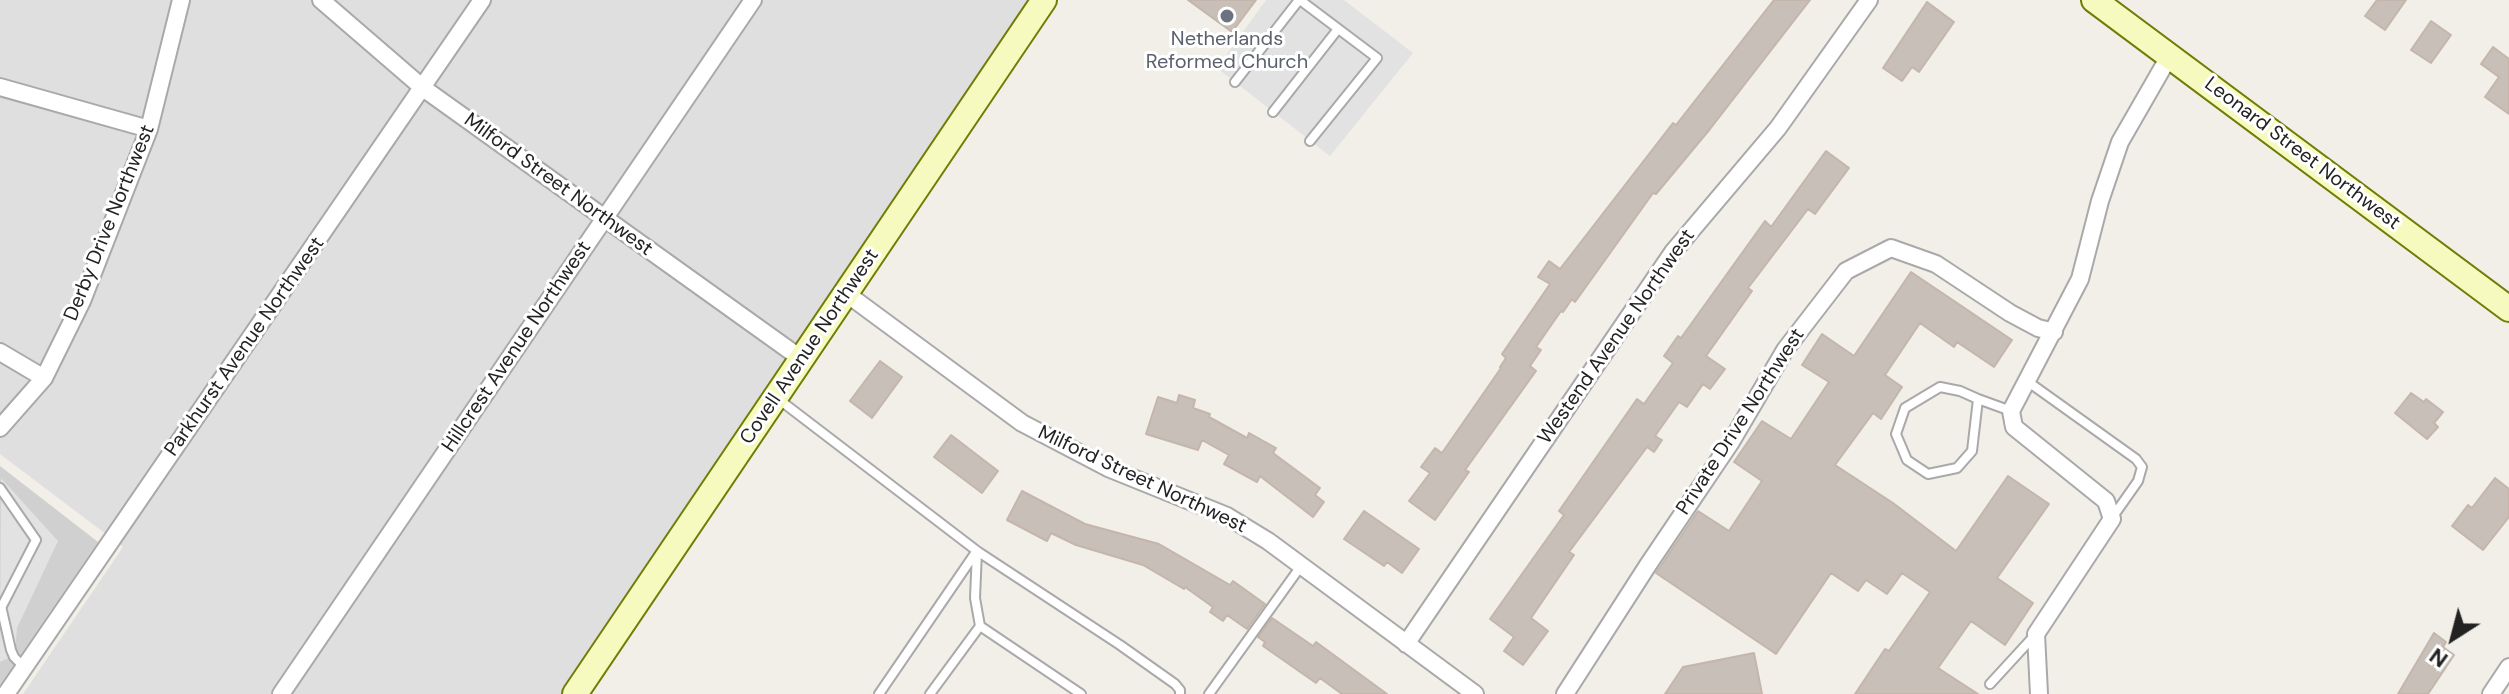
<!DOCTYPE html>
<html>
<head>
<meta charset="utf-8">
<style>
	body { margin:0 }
	#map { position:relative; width:2509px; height:694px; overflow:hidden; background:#f2efe9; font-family:"DM Sans",sans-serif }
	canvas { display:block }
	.north { position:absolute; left:2413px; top:598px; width:80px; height:80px; -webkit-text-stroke:6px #fff; paint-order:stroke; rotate:216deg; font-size:22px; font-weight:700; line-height:32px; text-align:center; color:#222 }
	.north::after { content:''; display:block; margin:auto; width:28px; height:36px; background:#222; clip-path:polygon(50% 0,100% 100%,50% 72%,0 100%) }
</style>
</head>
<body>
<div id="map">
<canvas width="2509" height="694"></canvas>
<div class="north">N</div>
</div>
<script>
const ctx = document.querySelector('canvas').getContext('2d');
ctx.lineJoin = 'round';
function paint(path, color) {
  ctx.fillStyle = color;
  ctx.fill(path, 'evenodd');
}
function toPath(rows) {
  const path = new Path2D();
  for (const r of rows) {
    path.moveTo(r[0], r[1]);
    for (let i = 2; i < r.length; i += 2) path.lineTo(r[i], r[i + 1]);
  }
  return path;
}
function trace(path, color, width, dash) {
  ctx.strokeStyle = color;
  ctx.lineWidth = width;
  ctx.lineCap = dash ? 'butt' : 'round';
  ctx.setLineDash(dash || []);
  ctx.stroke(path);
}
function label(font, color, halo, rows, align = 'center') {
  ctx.font = font + ' "DM Sans",sans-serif';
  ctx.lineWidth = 6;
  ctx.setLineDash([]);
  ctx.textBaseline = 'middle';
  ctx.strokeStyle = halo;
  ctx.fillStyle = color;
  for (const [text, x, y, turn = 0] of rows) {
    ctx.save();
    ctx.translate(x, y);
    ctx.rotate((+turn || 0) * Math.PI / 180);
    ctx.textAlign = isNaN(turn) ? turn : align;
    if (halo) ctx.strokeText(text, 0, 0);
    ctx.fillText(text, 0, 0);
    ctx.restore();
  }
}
paint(toPath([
	[0,0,1029,0,562,694,23,694,123,547,0,454]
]), '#e0dfdf');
paint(toPath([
	[0,466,98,542,0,685]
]), '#d0d0d0');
paint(toPath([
	[1266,0,1344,0,1413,53,1330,156,1217,68],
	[1,478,58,541,17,628,15,655,0,662]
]), '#e2e2e2');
const building = toPath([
	[1188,0,1256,0,1232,32,1188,0],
	[1774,0,1810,0,1710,129,1656,194,1653,193,1575,302,1572,299,1563,312,1561,311,1536,347,1541,350,1530,366,1536,371,1465,470,1469,472,1435,520,1409,501,1430,473,1421,467,1435,448,1442,453,1501,368,1500,367,1506,358,1502,354,1550,284,1538,277,1549,261,1560,269,1673,123,1676,125,1774,0],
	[2377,0,2406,0,2385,30,2365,16,2377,0],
	[1927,2,1954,22,1919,72,1912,67,1902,81,1883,68,1927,2],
	[2431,21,2451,35,2431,63,2411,50,2431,21],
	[2493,47,2509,59,2509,114,2485,97,2499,77,2481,64,2493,47],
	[1826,151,1849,168,1815,214,1808,209,1748,288,1752,291,1706,356,1725,369,1710,389,1703,384,1687,407,1679,402,1655,436,1662,440,1654,452,1647,447,1569,552,1574,555,1531,618,1548,631,1523,665,1504,651,1514,637,1490,619,1564,515,1559,511,1637,399,1644,404,1673,363,1664,356,1678,336,1681,338,1765,221,1771,227,1826,151],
	[1911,272,2012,340,1994,367,1957,342,1954,347,1920,323,1885,375,1902,387,1881,419,1873,413,1835,465,1893,503,1956,551,2008,476,2049,504,1997,578,2033,603,2005,645,1971,621,1938,668,1978,694,1855,694,1885,649,1889,651,1930,592,1902,573,1887,594,1866,580,1858,591,1831,573,1776,654,1656,573,1698,511,1729,531,1762,481,1734,462,1762,421,1791,439,1829,382,1802,365,1822,334,1854,356,1911,272],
	[880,361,902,377,872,418,850,401,880,361],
	[2411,393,2424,402,2426,399,2443,412,2434,423,2438,427,2427,439,2395,413,2411,393],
	[1179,395,1195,400,1193,408,1210,414,1209,417,1247,438,1249,433,1276,448,1273,453,1320,488,1315,495,1324,502,1313,517,1260,476,1257,482,1224,464,1229,455,1202,440,1198,450,1146,434,1158,397,1177,403,1179,395],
	[951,435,998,471,982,493,934,457,951,435],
	[2495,478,2509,489,2509,517,2483,550,2452,526,2468,505,2472,508,2495,478],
	[1022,491,1085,524,1159,544,1230,585,1233,581,1265,604,1247,629,1227,615,1223,621,1210,612,1213,607,1185,587,1184,589,1143,565,1076,545,1051,533,1047,541,1007,520,1022,491],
	[1364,511,1419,549,1402,573,1387,562,1384,566,1344,539,1364,511],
	[1272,618,1313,646,1316,642,1387,694,1342,694,1320,678,1316,683,1263,646,1265,642,1258,637,1272,618],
	[2434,633,2446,642,2443,647,2454,655,2428,694,2398,694,2434,633],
	[1754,653,1762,694,1665,694,1683,667,1754,653]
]);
paint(building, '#c7bfb8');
trace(building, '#c4b6ab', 2);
const lane = toPath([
	[1300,0,1377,58,1310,141],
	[1235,82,1299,0],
	[1273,112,1338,29],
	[2027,381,2136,459,2142,467,2138,481,2112,518],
	[777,398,977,551,1120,645,1175,684,1180,690,1180,694],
	[1978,399,1960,391,1940,387,1905,408,1896,434,1907,460,1928,474,1957,468,1972,451,1978,399,2011,411],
	[0,488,36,540,1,608],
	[977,551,975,598,980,626,1081,694],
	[1,606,11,650,14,657,24,667],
	[1990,684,2035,635],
	[879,694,976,552],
	[930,694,980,626],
	[1209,694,1301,566]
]);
const street = toPath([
	[321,0,423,88,803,360],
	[0,87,149,129],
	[847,294,1022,423,1108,468,1227,516,1268,541,1475,694],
	[0,352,44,378],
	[0,428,44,378,82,301,149,129,181,0],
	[1406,644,1673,252,1778,128,1869,0],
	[6,694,482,0],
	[281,694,753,0],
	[1565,694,1648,565,1731,442,1785,350,1846,271,1891,248,1936,264,2010,313,2038,328,2054,332],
	[2039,694,2036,634,2112,519,2106,501,2014,427,2011,411,2080,279,2100,201,2120,142,2170,55],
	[2491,694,2509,667]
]);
const secondary = toPath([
	[2094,0,2509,309],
	[575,694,1044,0]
]);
trace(lane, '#a9a9a9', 12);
trace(street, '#a9a9a9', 20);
trace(secondary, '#707d05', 28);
trace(lane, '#fff', 8);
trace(street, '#fff', 16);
trace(secondary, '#f7fabf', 24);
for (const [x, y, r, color] of [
	[1227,16,8,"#6b7280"]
]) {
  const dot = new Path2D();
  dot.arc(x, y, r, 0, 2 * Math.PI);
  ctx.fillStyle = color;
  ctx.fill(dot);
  trace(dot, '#fff', 3);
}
label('20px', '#5b616d', '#fff', [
	["Netherlands",1227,40],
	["Reformed Church",1227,63]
]);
label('20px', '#222', '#fff', [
	["Leonard Street Northwest",2302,154,37],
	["Milford Street Northwest",558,185,36],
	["Derby Drive Northwest",110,223,-68],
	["Westend Avenue Northwest",1617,337,-55],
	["Parkhurst Avenue Northwest",245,347,-55],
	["Hillcrest Avenue Northwest",517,347,-56],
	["Covell Avenue Northwest",810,347,-56],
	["Private Drive Northwest",1741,422,-57],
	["Milford Street Northwest",1142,480,25]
]);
</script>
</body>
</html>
